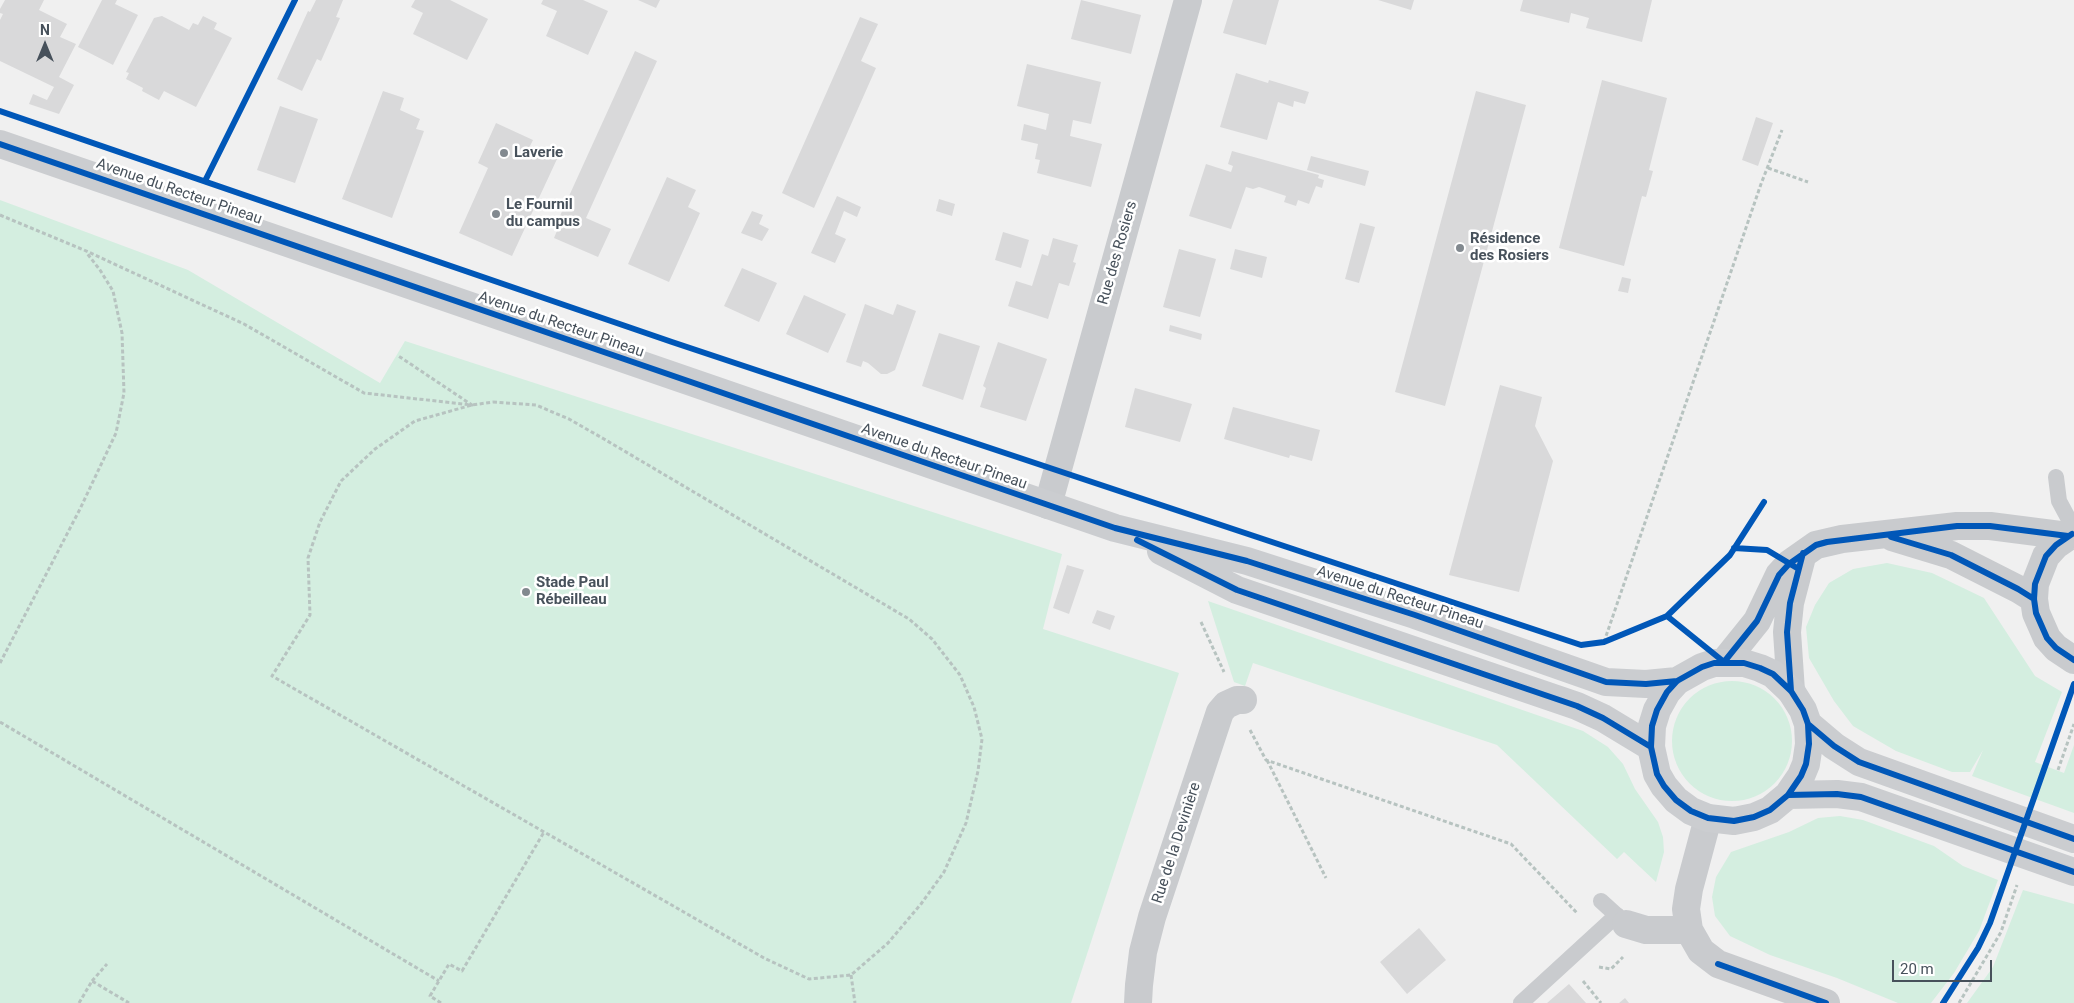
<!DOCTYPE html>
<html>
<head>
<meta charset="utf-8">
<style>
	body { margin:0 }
	#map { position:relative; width:2074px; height:1003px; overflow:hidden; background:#f0f0f0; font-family:Roboto,sans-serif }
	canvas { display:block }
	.north { position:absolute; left:20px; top:20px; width:50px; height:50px; -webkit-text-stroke:4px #fff; paint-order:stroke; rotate:0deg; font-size:14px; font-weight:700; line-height:20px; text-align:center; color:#47515b }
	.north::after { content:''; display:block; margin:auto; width:18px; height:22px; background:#47515b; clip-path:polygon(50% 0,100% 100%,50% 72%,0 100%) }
	.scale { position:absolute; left:1892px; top:960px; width:100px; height:22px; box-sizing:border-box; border:2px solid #47515b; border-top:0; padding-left:6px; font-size:15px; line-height:18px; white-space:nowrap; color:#47515b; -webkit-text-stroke:4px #fff; paint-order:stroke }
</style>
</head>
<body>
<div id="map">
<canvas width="2074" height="1003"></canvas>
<div class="north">N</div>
<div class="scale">20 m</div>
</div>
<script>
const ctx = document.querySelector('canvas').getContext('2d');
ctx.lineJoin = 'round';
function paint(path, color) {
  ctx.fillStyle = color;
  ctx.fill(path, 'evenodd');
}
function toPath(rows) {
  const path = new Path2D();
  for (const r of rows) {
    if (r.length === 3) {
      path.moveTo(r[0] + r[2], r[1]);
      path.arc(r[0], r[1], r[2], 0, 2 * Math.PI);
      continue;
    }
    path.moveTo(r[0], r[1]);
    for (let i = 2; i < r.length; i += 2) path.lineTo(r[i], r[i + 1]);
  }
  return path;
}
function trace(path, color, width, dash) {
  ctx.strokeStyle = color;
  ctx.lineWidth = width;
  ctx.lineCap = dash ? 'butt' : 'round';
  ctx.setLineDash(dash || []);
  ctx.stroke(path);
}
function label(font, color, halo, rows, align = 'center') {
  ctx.font = font + ' Roboto,sans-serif';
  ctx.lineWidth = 5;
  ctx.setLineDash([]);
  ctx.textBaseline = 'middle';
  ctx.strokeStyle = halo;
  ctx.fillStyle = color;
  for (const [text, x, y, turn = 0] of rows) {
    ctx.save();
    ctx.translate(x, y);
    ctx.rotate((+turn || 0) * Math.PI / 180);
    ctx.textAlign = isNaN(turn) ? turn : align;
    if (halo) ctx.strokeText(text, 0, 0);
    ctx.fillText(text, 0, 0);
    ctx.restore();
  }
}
paint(toPath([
	[0,200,188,270,380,383,405,341,1062,554,1043,629,1179,673,1071,1003,0,1003],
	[1887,563,1932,573,1984,598,2035,676,2062,692,2035,762,2064,773,2074,745,2074,813,1972,776,1983,750,1970,772,1952,772,1896,751,1853,726,1834,701,1809,658,1806,627,1815,605,1829,583,1853,569],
	[1208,601,1583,731,1608,747,1623,764,1635,789,1658,822,1663,837,1664,852,1656,882,1624,852,1617,859,1497,745,1253,663,1245,686,1234,682],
	[1732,741,60],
	[1840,816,1863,820,1934,846,1963,866,1998,880,1979,931,1954,973,1931,1003,1898,1003,1837,978,1770,955,1730,936,1715,916,1712,897,1716,877,1731,852,1789,832,1818,818],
	[2023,890,2074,904,2074,1003,1967,1003,1993,967]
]), '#d4eee0');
paint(toPath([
	[5,0,44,0,39,10,67,24,60,37,76,44,59,77,74,85,59,114,29,104,33,94,47,100,54,87,0,61,0,20,3,14,0,13,0,9],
	[102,0,117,0,115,4,138,15,113,65,78,47],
	[316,0,343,0,336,17,340,18,321,61,317,59,302,91,277,79,308,11,310,12],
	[415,0,450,0,488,19,467,60,413,34,423,13,411,7],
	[543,0,583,0,608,11,588,55,546,36,557,11,541,4],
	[638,0,660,0,656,8],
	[1081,0,1141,15,1131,54,1071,39],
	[1233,0,1279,0,1266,45,1223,33],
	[1378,0,1414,0,1411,10],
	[1523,0,1652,0,1642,42,1586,28,1589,18,1571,13,1569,23,1520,11],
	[162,16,189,30,193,23,198,25,203,16,217,23,214,29,232,38,196,107,164,91,159,100,142,91,143,88,126,79,129,73,126,72,154,18],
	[860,17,878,24,861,61,876,68,814,208,782,193],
	[635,51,657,61,586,218,611,229,598,257,554,238,562,219,559,218],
	[1027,64,1101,82,1091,124,1073,120,1070,136,1102,144,1091,187,1037,173,1040,160,1035,159,1038,144,1021,140,1024,124,1046,130,1049,114,1017,106],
	[1236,73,1268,83,1269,80,1309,92,1305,104,1294,101,1293,107,1278,102,1267,140,1220,127],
	[1602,80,1667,98,1649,170,1653,171,1646,197,1642,196,1624,266,1559,248],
	[383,91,404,98,400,110,420,119,416,129,424,131,392,218,342,199],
	[1476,91,1526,105,1445,406,1395,392],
	[280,106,318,119,295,183,257,170],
	[1756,117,1773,123,1758,166,1742,160],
	[496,123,533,140,530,146,557,159,512,256,459,233,488,168,478,163],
	[1232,151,1319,175,1318,178,1324,180,1322,188,1316,186,1309,204,1298,200,1296,206,1284,202,1286,196,1259,187,1253,189,1246,187,1231,229,1189,216,1206,164,1231,172,1233,166,1228,164],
	[1311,156,1369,171,1365,186,1307,170],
	[667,177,696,190,688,207,700,213,669,282,628,264],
	[837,196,861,207,857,217,844,211,835,234,846,239,835,263,811,253],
	[939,199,955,204,952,216,936,211],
	[752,211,763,215,759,224,769,229,762,241,741,233],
	[1360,223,1375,227,1359,283,1345,279],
	[1003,232,1029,240,1021,268,995,260],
	[1053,238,1078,245,1073,262,1076,263,1069,286,1059,283,1048,319,1008,306,1016,281,1032,286,1042,254,1048,256],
	[1179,249,1216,259,1200,317,1163,307],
	[1235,249,1267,257,1262,278,1230,269],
	[742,268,777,283,759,322,724,306],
	[1622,277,1631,279,1628,293,1618,291],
	[804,295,846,314,828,353,786,334],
	[865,304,893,315,897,304,916,311,895,370,887,374,881,374,868,363,863,361,861,367,846,362],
	[1170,325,1202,334,1201,340,1169,331],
	[939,333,980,346,963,400,922,386],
	[998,342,1047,359,1026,421,980,407,986,388,983,386],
	[1500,385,1542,397,1535,426,1553,461,1519,592,1449,575],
	[1135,388,1192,404,1180,442,1125,427],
	[1233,407,1320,430,1312,461,1290,455,1289,458,1224,439],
	[1067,565,1084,570,1069,614,1053,608],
	[1097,610,1115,616,1110,630,1092,623],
	[1419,928,1446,960,1407,994,1380,962],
	[1569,984,1586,1003,1547,1003],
	[1625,998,1629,1003,1619,1003]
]), '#d9d9da');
trace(toPath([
	[1768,168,1808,182],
	[0,215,84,250,244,324,364,393,472,405,397,355],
	[493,402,536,405,569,419,604,439,909,619,932,639,960,675,974,707,982,739,978,771,966,823,944,872,921,904,888,943,851,975,809,979,764,958,272,676,310,615,308,558,320,522,341,481,375,449,415,421,472,405,493,402],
	[1201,622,1224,672],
	[1604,642,1761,184,1782,130],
	[0,663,80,509,116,433,124,393,122,333,113,291,100,270,86,252],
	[0,722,439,981],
	[1250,730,1266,760,1511,844,1577,913],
	[1267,760,1326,878],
	[2058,770,2074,724],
	[1599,967,1611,969,1623,957],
	[851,975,855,1003],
	[92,981,107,964],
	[1583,981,1601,1003],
	[79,1003,92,981,129,1003],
	[441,1003,430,996,449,964,462,971,544,832],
	[1959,1003,2001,932,2017,885]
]), '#b7c3c0', 3, [4, 2.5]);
trace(toPath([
	[2056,477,2059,501,2074,529],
	[1601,901,1623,921],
	[1521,1003,1617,915]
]), '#c9cbce', 16);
trace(toPath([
	[1048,505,1188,0],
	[2074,533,2056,545,2046,556,2035,584,2034,599,2036,613,2047,638,2056,648,2074,660],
	[1892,537,1951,555,2018,589,2034,599],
	[1724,662,1757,621,1779,575,1789,564,1816,545,1842,539,1957,526,1990,526,2068,536],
	[1791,691,1787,632,1790,603,1802,557],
	[1708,818,1689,889,1686,909,1689,930,1701,951,1718,964,1826,1003],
	[1626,924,1646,930,1689,930],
	[1138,1003,1139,985,1143,952,1152,917,1220,712,1226,705,1237,700,1243,700]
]), '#c9cbce', 28);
trace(toPath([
	[0,144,1115,528,1247,561,1415,615,1606,682,1646,684,1677,681],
	[1161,551,1237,590,1577,706,1603,718,1651,747],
	[1808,724,1834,746,1859,762,2074,839],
	[1788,795,1801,776,1806,764,1809,744,1808,724,1803,710,1791,691,1773,674,1760,668,1744,663,1714,663,1702,667,1677,681,1667,692,1657,710,1652,726,1651,747,1657,774,1664,786,1676,800,1691,811,1708,818,1734,821,1754,817,1770,810,1788,795,1837,794,1861,797,2074,872]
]), '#cbcdd0', 28);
trace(toPath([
	[0,111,672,342,1581,645,1604,642,1667,616,1724,662,1757,621,1779,575,1789,564,1816,545,1827,542,1957,526,1990,526,2068,536],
	[0,144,1115,528,1247,561,1415,615,1606,682,1646,684,1677,681],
	[205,181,295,0],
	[2072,534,2056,545,2046,556,2035,584,2034,599,2036,613,2047,638,2056,648,2074,660],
	[1891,537,1951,555,2018,589,2034,599],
	[1137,540,1237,590,1577,706,1603,718,1651,747],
	[1734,548,1767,550,1797,568],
	[1667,616,1730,555,1764,502],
	[1791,691,1787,632,1790,603,1803,553],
	[1808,724,1834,746,1859,762,2074,839],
	[1788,795,1801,776,1806,764,1809,744,1808,724,1803,710,1791,691,1773,674,1760,668,1744,663,1714,663,1702,667,1677,681,1667,692,1657,710,1652,726,1651,747,1657,774,1664,786,1676,800,1691,811,1708,818,1734,821,1754,817,1770,810,1788,795,1837,794,1861,797,2074,872],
	[1718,964,1826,1003],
	[1943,1003,1978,948,1990,923,2074,684]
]), '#0057b8', 6);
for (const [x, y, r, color] of [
	[504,153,5,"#82898f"],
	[496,214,5,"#82898f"],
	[1460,248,5,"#82898f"],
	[526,592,5,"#82898f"]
]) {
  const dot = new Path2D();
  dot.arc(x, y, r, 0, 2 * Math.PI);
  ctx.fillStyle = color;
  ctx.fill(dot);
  trace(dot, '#fff', 2);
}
label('bold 15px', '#47515b', '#fff', [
	["Laverie",514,153],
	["Le Fournil",506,205],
	["du campus",506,222],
	["Résidence",1470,239],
	["des Rosiers",1470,256],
	["Stade Paul",536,583],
	["Rébeilleau",536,600]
], 'left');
label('15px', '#47515b', '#fff', [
	["Avenue du Recteur Pineau",179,192,19],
	["Rue des Rosiers",1118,253,-74],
	["Avenue du Recteur Pineau",561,325,19],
	["Avenue du Recteur Pineau",944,457,19],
	["Avenue du Recteur Pineau",1400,598,18],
	["Rue de la Devinière",1177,843,-72]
]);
</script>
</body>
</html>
